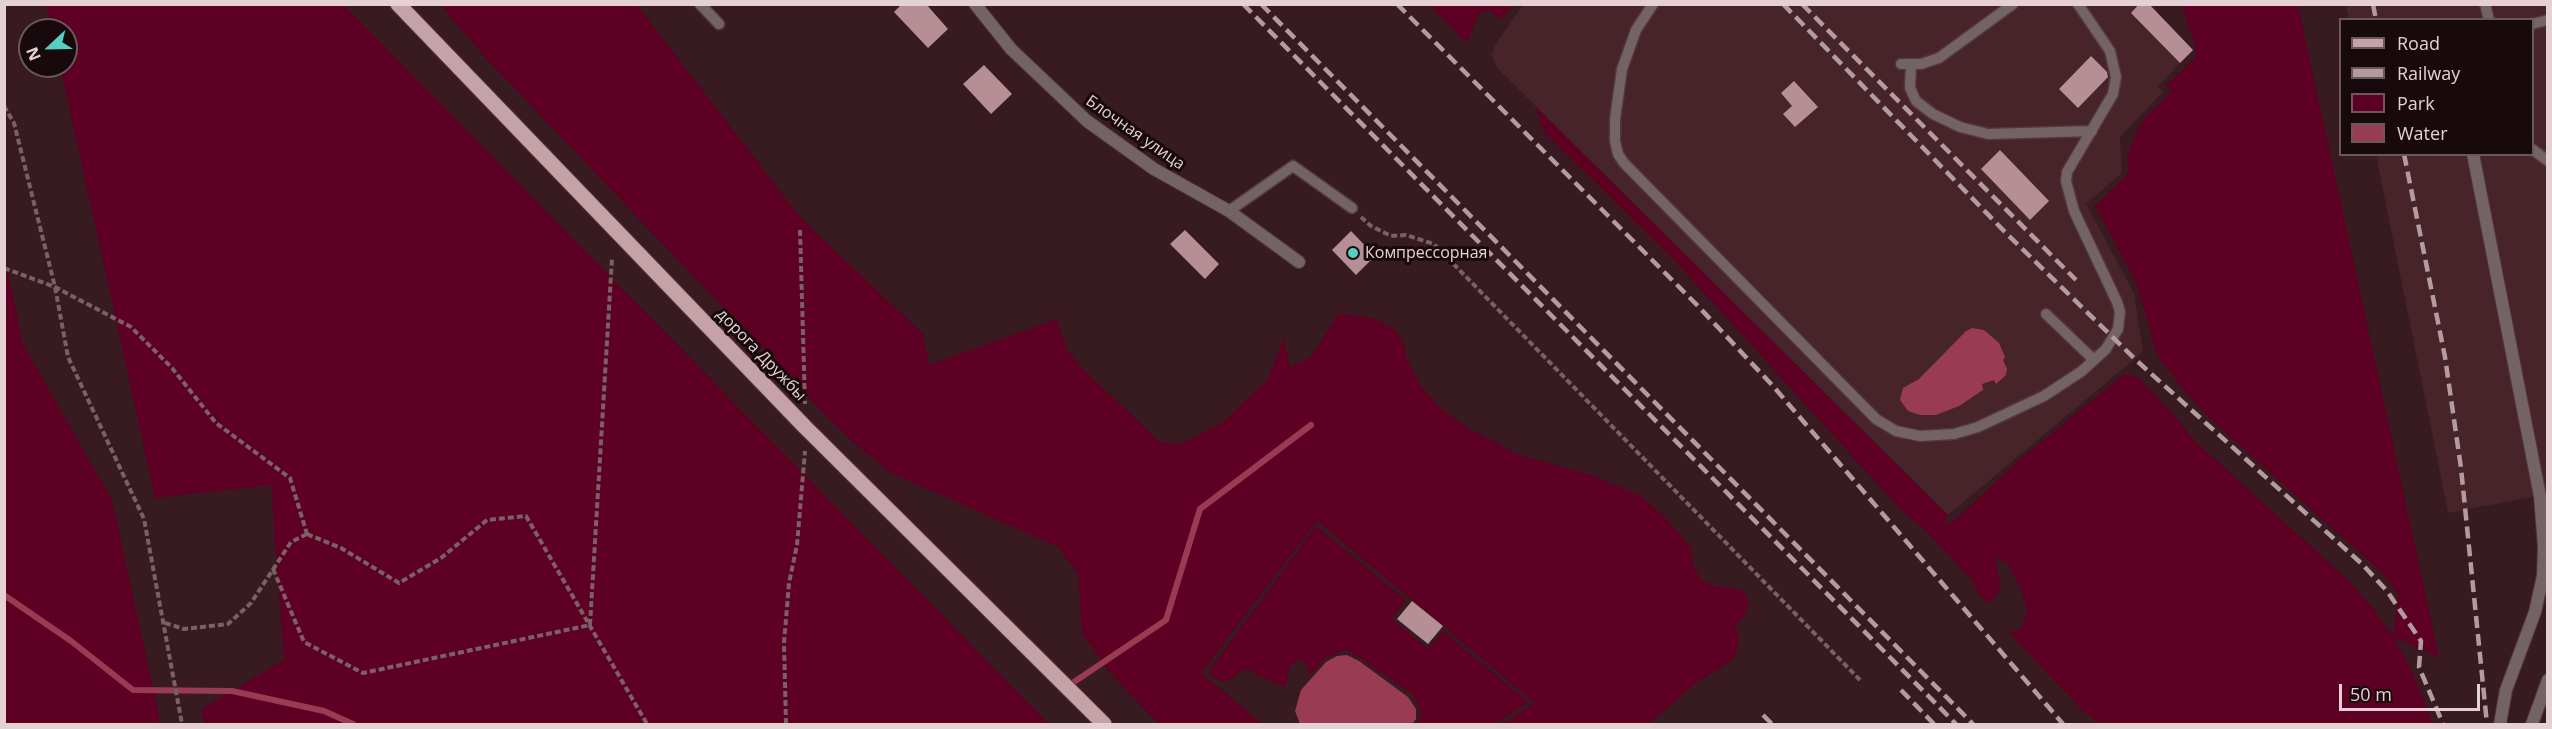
<!DOCTYPE html>
<html>
<head>
<meta charset="utf-8">
<style>
	body { margin:0 }
	#map { position:relative; width:2552px; height:729px; overflow:hidden; background:#381a21; font-family:"Open Sans",sans-serif }
	canvas { display:block }
	.frame { position:absolute; inset:0; border:6px solid #e5d0d3; pointer-events:none }
	.legend { position:absolute; left:2339px; top:18px; width:195px; height:138px; box-sizing:border-box; background:#17090c; border:2px solid #69595c; margin:0; padding:8px 10px; list-style:none; font-size:18px; color:#e5d0d3 }
	.legend li { display:flex; align-items:center; gap:12px; height:30px }
	.legend b { width:30px; border:2px solid #69595c }
	.north { position:absolute; left:18px; top:18px; width:60px; height:60px; box-sizing:border-box; background:#17090c; border:2px solid #69595c; border-radius:50%; rotate:248deg; font-size:16px; font-weight:700; line-height:24px; text-align:center; color:#e5d0d3 }
	.north::after { content:''; display:block; margin:auto; width:21px; height:27px; background:#56cec3; clip-path:polygon(50% 0,100% 100%,50% 72%,0 100%) }
	.scale { position:absolute; left:2339px; top:684px; width:141px; height:27px; box-sizing:border-box; border:3px solid #e5d0d3; border-top:0; padding-left:8px; font-size:18px; line-height:21px; white-space:nowrap; color:#e5d0d3; -webkit-text-stroke:4px #17090c; paint-order:stroke }
</style>
</head>
<body>
<div id="map">
<canvas width="2552" height="729"></canvas>
<div class="frame"></div>
<ul class="legend">
<li><b style="height:8px;background:#c4a2a7"></b>Road</li>
<li><b style="height:8px;background:#b39ca0"></b>Railway</li>
<li><b style="height:16px;background:#5d0024"></b>Park</li>
<li><b style="height:16px;background:#9a3b54"></b>Water</li>
</ul>
<div class="north">N</div>
<div class="scale">50 m</div>
</div>
<script>
const ctx = document.querySelector('canvas').getContext('2d');
ctx.lineJoin = 'round';
function paint(path, color) {
  ctx.fillStyle = color;
  ctx.fill(path, 'evenodd');
}
function toPath(rows) {
  const path = new Path2D();
  for (const r of rows) {
    path.moveTo(r[0], r[1]);
    for (let i = 2; i < r.length; i += 2) path.lineTo(r[i], r[i + 1]);
  }
  return path;
}
function trace(path, color, width, dash) {
  ctx.strokeStyle = color;
  ctx.lineWidth = width;
  ctx.lineCap = dash ? 'butt' : 'round';
  ctx.setLineDash(dash || []);
  ctx.stroke(path);
}
function label(font, color, halo, rows, align = 'center') {
  ctx.font = font + ' "Open Sans",sans-serif';
  ctx.lineWidth = 6;
  ctx.setLineDash([]);
  ctx.textBaseline = 'middle';
  ctx.strokeStyle = halo;
  ctx.fillStyle = color;
  for (const [text, x, y, turn = 0] of rows) {
    ctx.save();
    ctx.translate(x, y);
    ctx.rotate((+turn || 0) * Math.PI / 180);
    ctx.textAlign = isNaN(turn) ? turn : align;
    if (halo) ctx.strokeText(text, 0, 0);
    ctx.fillText(text, 0, 0);
    ctx.restore();
  }
}
paint(toPath([
	[1523,5,2149,5,2193,50,2157,87,2164,91,2120,137,2122,173,2086,204,2134,293,2143,352,1948,515,1496,67,1492,55,1495,45],
	[2346,5,2547,5,2547,494,2448,513,2376,155,2532,154,2532,20,2349,19]
]), '#47232a');
paint(toPath([
	[446,4,637,5,800,217,923,334,929,365,1057,319,1067,350,1086,372,1159,441,1179,445,1222,423,1267,380,1284,338,1290,367,1310,358,1339,313,1376,319,1396,330,1404,344,1407,360,1421,386,1442,409,1468,428,1517,454,1588,474,1640,495,1664,516,1691,547,1692,561,1699,577,1710,585,1743,590,1748,598,1747,612,1736,625,1739,640,1736,653,1731,661,1696,683,1648,724,1502,724,1535,703,1317,521,1201,673,1263,724,1159,724,1110,673,1082,633,1078,574,1058,547,891,473,862,450,831,421,482,54,443,8],
	[46,5,344,5,1049,724,205,724,201,709,284,660,271,485,155,498,60,66,66,66,66,30,52,30],
	[1429,5,1512,5,1502,20,1488,10,1479,14,1467,43],
	[2178,5,2298,5,2439,657,2394,638,2411,669,2433,724,2101,724,2085,713,2009,633,2022,628,2027,610,2021,589,2008,564,1995,557,2001,588,1989,604,1978,593,1971,579,1927,532,1900,509,1676,262,1543,131,1536,107,1948,515,1944,526,1956,519,2018,461,2124,374,2139,378,2174,415,2193,439,2347,579,2373,608,2393,637,2398,594,2380,571,2207,416,2182,388,2157,355,2136,282,2095,206,2126,176,2128,170,2127,155,2138,129,2146,116,2172,91,2165,86,2195,58,2195,45,2182,7],
	[5,258,23,344,112,500,159,715,158,724,5,724],
	[1316,526,1406,600,1392,619,1428,649,1443,631,1529,702,1494,724,1418,724,1421,712,1413,695,1353,653,1345,650,1325,658,1309,676,1308,668,1303,661,1297,661,1290,666,1285,687,1256,675,1251,670,1244,670,1228,681,1222,682,1211,676,1209,672,1211,668]
]), '#5d0024');
paint(toPath([
	[1972,328,1984,330,1999,343,2005,357,2003,360,2007,369,2006,375,1996,384,1994,380,1982,384,1983,390,1959,406,1936,415,1920,415,1908,411,1900,400,1903,388,1919,379,1966,331],
	[1347,655,1359,661,1408,697,1416,709,1416,719,1412,724,1300,724,1295,711,1301,690,1326,662,1337,656]
]), '#9a3b54');
trace(toPath([
	[4,595,71,641,133,690,232,691,324,711,353,724],
	[1074,682,1166,620,1200,509,1311,425]
]), '#9a3b54', 6);
paint(toPath([
	[902,4,926,4,948,29,928,48,894,12],
	[2139,4,2149,4,2193,50,2180,63,2131,13],
	[2091,56,2107,72,2108,77,2078,108,2059,89],
	[984,65,1012,94,991,114,963,84],
	[1794,81,1818,107,1795,127,1783,114,1792,106,1781,93],
	[2000,150,2049,201,2030,220,1981,169],
	[1185,230,1219,264,1205,279,1170,244],
	[1351,231,1375,256,1356,275,1332,250],
	[1412,601,1443,626,1428,644,1397,619]
]), '#b68f96');
const lane = toPath([
	[700,4,719,24],
	[1653,4,1636,30,1622,69,1615,119,1615,141,1618,154,1624,163,1876,419,1896,431,1920,436,1954,434,1978,427,2044,396,2082,371,2106,349,2118,329,2120,312,2117,302,2074,211,2066,181,2067,172,2113,94,2116,77,2110,51,2078,4],
	[2485,4,2489,20],
	[2532,24,2548,20],
	[1901,64,1921,64,1939,58,2013,4],
	[1911,65,1910,88,1916,101,1933,114,1960,127,1988,134,2092,131],
	[2532,149,2548,161],
	[1229,211,1293,166,1352,208],
	[2046,314,2094,360]
]);
const street = toPath([
	[975,4,1011,49,1087,121,1154,169,1229,211,1299,262],
	[2473,154,2540,496,2544,547,2543,576,2535,612,2506,690,2500,724],
	[2532,724,2548,680]
]);
const primary = toPath([
	[398,4,805,427,1104,724]
]);
trace(lane, '#54373d', 13);
trace(street, '#54373d', 14);
trace(primary, '#54373d', 17);
trace(toPath([
	[4,106,14,123,55,287,68,357,144,519,182,724],
	[1361,217,1371,226,1391,236,1406,235,1434,244,1860,680],
	[800,230,805,404],
	[4,268,55,287,131,327,172,368,216,423,290,478,307,534],
	[307,534,341,548,399,583,441,558,487,520,526,516,647,724],
	[273,569,304,642,363,673,590,625,612,258],
	[165,623,184,629,228,624,251,603,291,542,307,534],
	[786,724,784,643,789,583,797,545,805,451]
]), '#7b6166', 4, [6, 3]);
trace(lane, '#746366', 10);
trace(street, '#746366', 12);
trace(primary, '#c4a2a7', 15);
trace(toPath([
	[1243,4,1956,724],
	[1261,4,1973,724],
	[1397,4,1697,305,1773,386,2063,724],
	[1783,4,2006,233,2136,360,2362,564,2387,591,2421,641,2419,667,2443,724],
	[1802,4,2076,280],
	[2373,4,2376,20],
	[2404,154,2445,357,2461,468,2487,724],
	[1901,690,1934,724],
	[1763,715,1772,724]
]), '#b39ca0', 4.5, [12, 6]);
for (const [x, y, r, color] of [
	[1353,253,6,"#56cec3"]
]) {
  const dot = new Path2D();
  dot.arc(x, y, r, 0, 2 * Math.PI);
  ctx.fillStyle = color;
  ctx.fill(dot);
  trace(dot, '#17090c', 2);
}
label('16px', '#e5d0d3', '#17090c', [
	["Блочная улица",1135,133,35],
	["дорога Дружбы",761,355,46]
]);
label('16px', '#e5d0d3', '#17090c', [
	["Компрессорная",1365,253]
], 'left');
</script>
</body>
</html>
